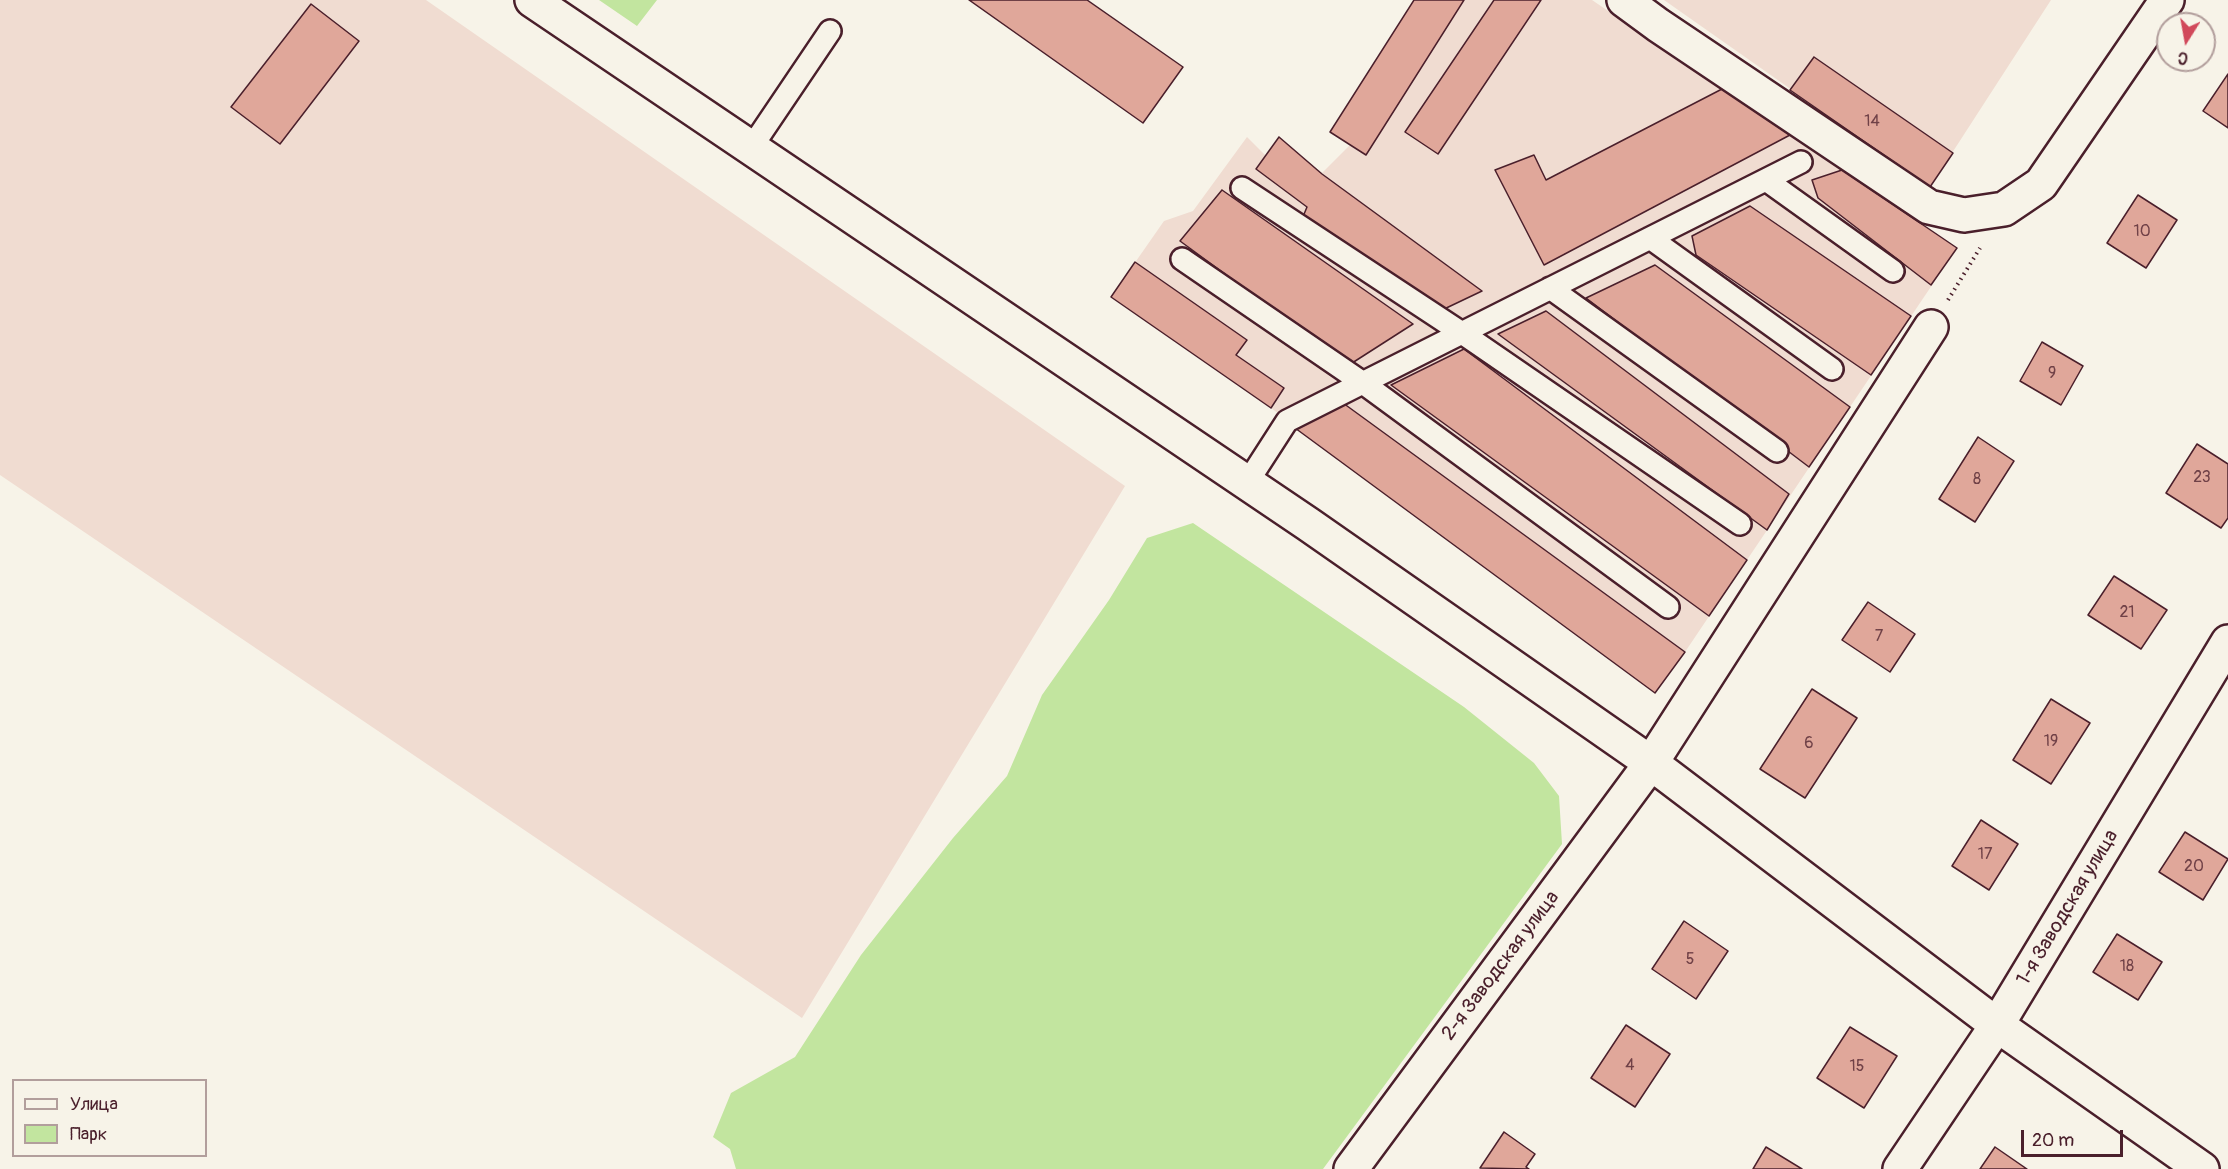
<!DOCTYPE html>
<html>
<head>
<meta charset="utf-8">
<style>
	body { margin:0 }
	#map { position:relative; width:2228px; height:1169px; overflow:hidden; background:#f7f3e8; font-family:Pangolin,sans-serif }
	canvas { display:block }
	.legend { position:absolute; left:12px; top:1079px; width:195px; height:78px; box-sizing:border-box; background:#f7f3e8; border:2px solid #b29e9c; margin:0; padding:8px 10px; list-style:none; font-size:18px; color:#4a1f2b }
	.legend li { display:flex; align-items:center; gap:12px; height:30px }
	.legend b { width:30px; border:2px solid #b29e9c }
	.north { position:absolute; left:2156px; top:12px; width:60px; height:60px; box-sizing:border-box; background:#f7f3e8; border:2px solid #b29e9c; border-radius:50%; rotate:191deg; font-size:16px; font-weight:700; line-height:24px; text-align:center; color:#4a1f2b }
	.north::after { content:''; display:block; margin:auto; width:21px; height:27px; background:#d1495b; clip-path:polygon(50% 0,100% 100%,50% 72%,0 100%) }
	.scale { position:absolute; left:2021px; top:1130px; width:102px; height:27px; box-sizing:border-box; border:3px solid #4a1f2b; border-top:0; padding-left:8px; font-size:18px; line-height:21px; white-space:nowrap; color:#4a1f2b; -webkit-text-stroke:4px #f7f3e8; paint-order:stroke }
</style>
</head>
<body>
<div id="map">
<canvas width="2228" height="1169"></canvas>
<ul class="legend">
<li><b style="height:8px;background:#f7f3e8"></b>Улица</li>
<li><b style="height:16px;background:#c2e59f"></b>Парк</li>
</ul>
<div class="north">С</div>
<div class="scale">20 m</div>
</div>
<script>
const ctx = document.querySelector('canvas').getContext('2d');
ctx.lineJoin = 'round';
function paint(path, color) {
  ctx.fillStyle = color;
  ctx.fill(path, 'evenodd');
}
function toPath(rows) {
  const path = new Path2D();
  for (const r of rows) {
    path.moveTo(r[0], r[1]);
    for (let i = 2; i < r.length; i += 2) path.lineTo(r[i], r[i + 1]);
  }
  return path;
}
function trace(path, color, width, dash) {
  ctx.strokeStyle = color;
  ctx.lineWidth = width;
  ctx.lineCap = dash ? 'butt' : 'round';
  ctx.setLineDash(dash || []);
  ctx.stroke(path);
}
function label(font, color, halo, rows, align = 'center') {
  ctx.font = font + ' Pangolin,sans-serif';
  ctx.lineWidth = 4.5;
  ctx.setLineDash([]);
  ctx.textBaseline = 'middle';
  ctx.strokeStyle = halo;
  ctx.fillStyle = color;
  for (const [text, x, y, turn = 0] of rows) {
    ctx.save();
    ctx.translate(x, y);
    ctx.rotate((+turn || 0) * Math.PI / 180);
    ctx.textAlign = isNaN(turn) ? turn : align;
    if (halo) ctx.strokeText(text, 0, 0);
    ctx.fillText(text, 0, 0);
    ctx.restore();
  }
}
paint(toPath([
	[0,0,426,0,1125,486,802,1018,0,475],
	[1414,0,1592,0,1957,248,1685,652,1655,693,1271,408,1111,297,1164,221,1193,211,1247,137,1266,156,1279,137,1322,173,1350,145,1330,132],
	[1664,0,2051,0,1930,187]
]), '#f0dcd1');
paint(toPath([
	[599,0,657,0,637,26],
	[1193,523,1464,707,1534,763,1559,796,1562,844,1323,1169,736,1169,730,1149,713,1137,731,1093,795,1057,861,955,953,838,1007,776,1042,695,1109,600,1147,538]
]), '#c2e59f');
const building = toPath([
	[969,0,1087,0,1183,67,1143,123,969,0],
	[1414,0,1464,0,1366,155,1330,132,1414,0],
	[1494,0,1541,0,1438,154,1405,132,1494,0],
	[311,4,359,41,280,144,231,107,311,4],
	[1814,57,1953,153,1930,187,1790,90,1814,57],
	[2228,74,2228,128,2203,111,2228,74],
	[1722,89,1790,135,1544,265,1495,170,1534,155,1546,180,1722,89],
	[1279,137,1322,174,1482,291,1440,311,1302,219,1307,207,1256,169,1279,137],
	[1842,170,1957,248,1931,285,1818,198,1812,180,1842,170],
	[1222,190,1413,324,1349,365,1180,241,1222,190],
	[2138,195,2177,220,2146,268,2107,243,2138,195],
	[1750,206,1911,316,1871,375,1696,255,1692,236,1750,206],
	[1135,262,1247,340,1236,355,1284,388,1271,408,1111,297,1135,262],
	[1655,265,1850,407,1809,467,1586,298,1655,265],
	[1546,311,1789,494,1767,530,1498,334,1546,311],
	[2042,342,2083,366,2061,405,2020,381,2042,342],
	[1464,349,1747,560,1709,616,1391,385,1464,349],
	[1343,403,1685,652,1655,693,1295,428,1343,403],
	[1978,437,2014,461,1975,522,1939,499,1978,437],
	[2197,444,2228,464,2228,518,2221,528,2166,493,2197,444],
	[2114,576,2167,610,2141,649,2088,615,2114,576],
	[1868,602,1915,634,1890,672,1842,640,1868,602],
	[1812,689,1857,718,1805,798,1760,769,1812,689],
	[2051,699,2090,723,2051,784,2013,760,2051,699],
	[1981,820,2018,844,1989,890,1952,866,1981,820],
	[2185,832,2228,859,2203,900,2159,872,2185,832],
	[1684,921,1728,951,1696,999,1652,969,1684,921],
	[2117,934,2162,962,2138,1000,2093,972,2117,934],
	[1626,1025,1670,1054,1635,1107,1591,1078,1626,1025],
	[1850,1027,1897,1056,1864,1108,1817,1078,1850,1027],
	[1504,1132,1535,1154,1526,1167,1529,1169,1480,1168,1504,1132],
	[1766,1147,1802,1169,1753,1169,1766,1147],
	[1995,1147,2027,1169,1980,1169,1995,1147]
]);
paint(building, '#e0a79a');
trace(building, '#4a1f2b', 1.5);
const lane = toPath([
	[751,148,830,31],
	[1766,180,1893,271],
	[1242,188,1462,333,1740,524],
	[1650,238,1832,369],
	[1182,259,1363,383,1668,607],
	[1550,288,1777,451],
	[1247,483,1287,421,1801,162]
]);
const street = toPath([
	[532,0,1308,524,1651,763,1997,1025,2202,1169],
	[1624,0,1658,25,1929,207,1964,215,2004,209,2041,184,2167,0],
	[1351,1169,1651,763,1931,327],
	[1900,1169,1997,1025,2228,642]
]);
trace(lane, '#4a1f2b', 26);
trace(street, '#4a1f2b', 38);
trace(toPath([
	[1948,300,1980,248]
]), '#4a1f2b', 4, [1.5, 4.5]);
trace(lane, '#f7f3e8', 21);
trace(street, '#f7f3e8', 33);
label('16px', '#704147', null, [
	["14",1872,122],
	["10",2142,232],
	["9",2052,374],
	["23",2202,478],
	["8",1977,480],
	["21",2127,613],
	["7",1879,637],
	["19",2051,742],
	["6",1809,744],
	["17",1985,855],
	["20",2194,867],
	["5",1690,960],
	["18",2127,967],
	["4",1630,1066],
	["15",1857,1067]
]);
label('20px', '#4a1f2b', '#f7f3e8', [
	["1-я Заводская улица",2068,908,-59],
	["2-я Заводская улица",1501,966,-53]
]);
</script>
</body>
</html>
